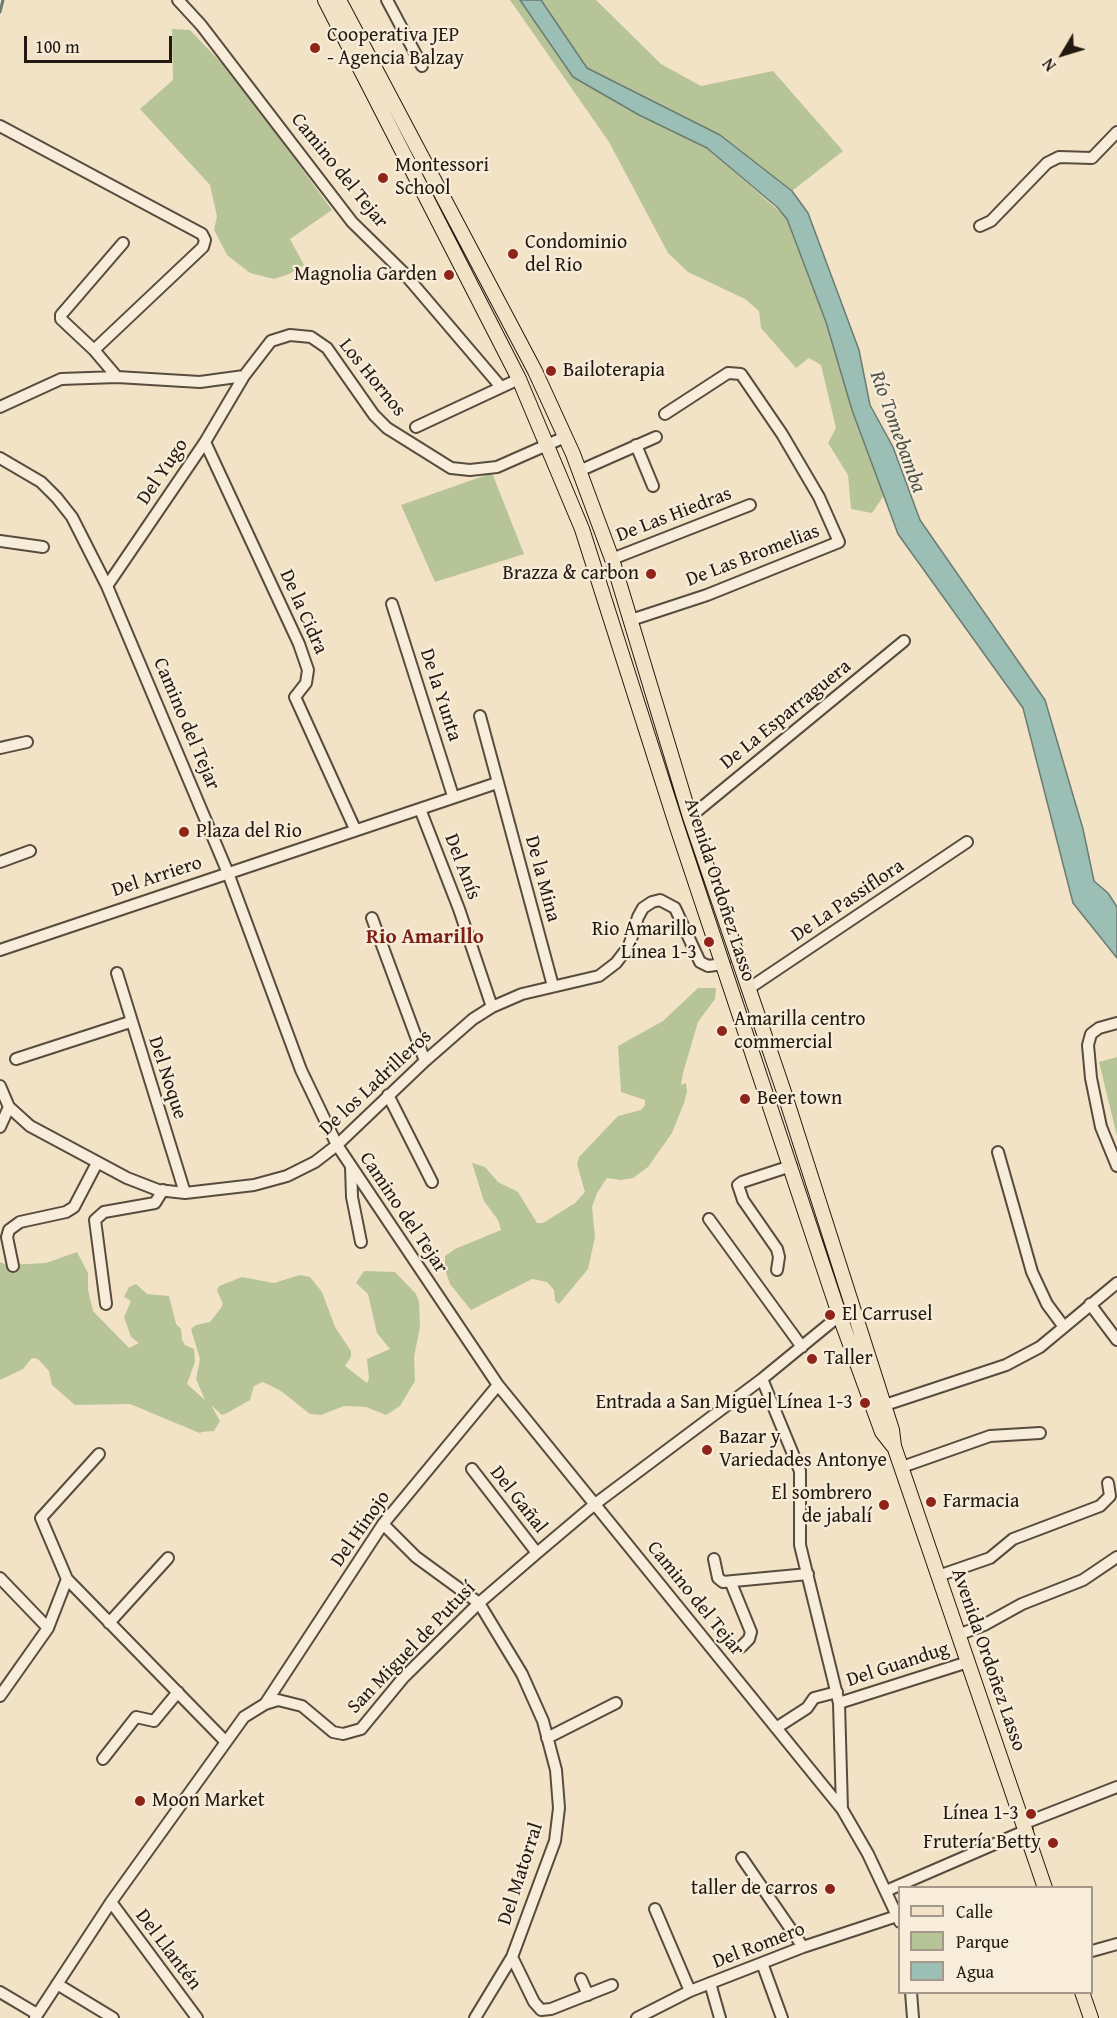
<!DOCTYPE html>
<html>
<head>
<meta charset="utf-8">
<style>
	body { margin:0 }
	#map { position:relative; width:1117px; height:2018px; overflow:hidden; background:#f3e3c6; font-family:"Gentium Book Plus",serif }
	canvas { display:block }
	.legend { position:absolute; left:898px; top:1886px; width:195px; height:108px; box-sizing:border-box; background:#f7edda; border:2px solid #a39889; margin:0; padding:8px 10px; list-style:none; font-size:18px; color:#241910 }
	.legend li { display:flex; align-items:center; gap:12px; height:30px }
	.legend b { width:30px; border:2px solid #a39889 }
	.north { position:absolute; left:1033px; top:24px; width:60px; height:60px; -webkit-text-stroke:4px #f7edda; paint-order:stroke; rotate:232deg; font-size:16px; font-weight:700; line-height:24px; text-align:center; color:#241910 }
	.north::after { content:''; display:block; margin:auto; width:21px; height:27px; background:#241910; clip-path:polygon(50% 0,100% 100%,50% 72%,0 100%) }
	.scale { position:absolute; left:24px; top:36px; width:148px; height:27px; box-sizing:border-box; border:3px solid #241910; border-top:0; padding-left:8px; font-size:18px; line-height:21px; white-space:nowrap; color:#241910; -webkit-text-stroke:4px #f7edda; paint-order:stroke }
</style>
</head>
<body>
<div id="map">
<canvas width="1117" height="2018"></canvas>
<ul class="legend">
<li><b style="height:8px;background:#f3e3c6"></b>Calle</li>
<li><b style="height:16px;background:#b7c498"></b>Parque</li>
<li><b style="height:16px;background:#9bbeb5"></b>Agua</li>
</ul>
<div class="north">N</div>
<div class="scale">100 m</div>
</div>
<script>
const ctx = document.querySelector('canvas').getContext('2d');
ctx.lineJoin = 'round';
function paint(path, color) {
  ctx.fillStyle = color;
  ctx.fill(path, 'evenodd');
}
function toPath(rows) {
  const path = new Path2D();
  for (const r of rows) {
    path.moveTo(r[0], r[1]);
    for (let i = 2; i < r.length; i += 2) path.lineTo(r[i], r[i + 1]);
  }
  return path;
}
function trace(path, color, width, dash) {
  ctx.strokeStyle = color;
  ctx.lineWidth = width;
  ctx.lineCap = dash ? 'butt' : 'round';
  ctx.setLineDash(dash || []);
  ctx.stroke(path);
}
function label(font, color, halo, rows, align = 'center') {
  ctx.font = font + ' "Gentium Book Plus",serif';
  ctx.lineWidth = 4.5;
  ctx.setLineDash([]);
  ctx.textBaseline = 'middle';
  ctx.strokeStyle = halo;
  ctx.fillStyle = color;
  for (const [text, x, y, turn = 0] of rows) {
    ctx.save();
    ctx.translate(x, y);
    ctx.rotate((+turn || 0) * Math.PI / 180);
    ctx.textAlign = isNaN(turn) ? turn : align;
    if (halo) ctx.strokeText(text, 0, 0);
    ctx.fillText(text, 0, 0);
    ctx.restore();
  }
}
paint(toPath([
	[510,0,521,0,573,77,639,115,707,148,787,218,832,323,887,491,872,513,851,509,848,475,828,443,836,428,821,365,809,358,796,368,761,328,759,311,745,299,688,272,668,253,609,142],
	[541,0,596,0,661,64,701,86,773,71,843,151,792,191,720,135,587,68],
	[172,29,190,30,234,76,332,210,290,239,304,265,289,274,274,279,250,273,227,255,214,230,217,216,210,185,140,109,173,80],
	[492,473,524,554,435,582,401,505],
	[698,988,716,988,715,999,698,1022,683,1073,681,1085,686,1083,687,1091,684,1103,672,1133,648,1167,633,1178,621,1180,607,1178,597,1193,592,1207,595,1237,588,1269,559,1304,555,1301,554,1290,547,1282,532,1279,471,1310,450,1284,445,1269,445,1256,455,1249,501,1230,498,1220,484,1201,472,1163,485,1167,498,1182,518,1192,537,1223,543,1223,575,1203,585,1192,577,1164,579,1157,618,1116,641,1110,645,1105,645,1100,621,1092,618,1046,663,1021],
	[1117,1057,1117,1136,1099,1062],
	[77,1252,88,1273,88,1290,93,1311,129,1348,139,1343,131,1337,124,1317,131,1301,124,1297,129,1287,136,1284,147,1294,169,1296,176,1324,181,1329,182,1340,185,1345,194,1349,195,1362,187,1384,205,1400,196,1379,200,1359,191,1329,196,1325,210,1322,221,1308,223,1304,217,1290,219,1286,242,1277,274,1283,300,1275,310,1277,322,1292,335,1327,351,1351,351,1357,345,1366,367,1383,369,1379,367,1359,390,1349,377,1333,368,1294,356,1283,364,1271,395,1272,416,1294,419,1302,420,1327,414,1357,415,1381,400,1406,386,1415,366,1407,344,1406,321,1415,310,1414,281,1391,263,1382,254,1386,250,1400,227,1413,222,1415,211,1405,220,1421,214,1431,200,1432,202,1434,130,1404,75,1405,52,1385,49,1371,38,1359,32,1358,23,1369,0,1380,0,1262,7,1265,46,1263]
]), '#b7c498');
const water = toPath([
	[520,0,541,0,587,68,720,135,792,191,808,213,859,350,870,405,893,447,920,520,1045,700,1083,829,1094,881,1108,893,1117,907,1117,958,1073,903,1023,708,898,534,852,410,826,322,787,219,777,207,707,148,639,115,573,77,520,0]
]);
paint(water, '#9bbeb5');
trace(water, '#6b7c73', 1.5);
trace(toPath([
	[0,12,3,0]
]), '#6b7c73', 3);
const minor = toPath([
	[178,0,201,25,352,222,403,272,501,387],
	[387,0,422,66],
	[0,126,202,234,205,240,203,247,94,350],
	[980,226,991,221,1047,163,1059,157,1092,158,1117,132],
	[117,377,94,350,61,319,61,315,123,243],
	[0,407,61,379,117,377,200,382,244,376],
	[416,427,519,379],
	[205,442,299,644,308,670,306,683,295,697,355,829],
	[636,445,653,486],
	[0,458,41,482,57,498,72,517,107,586,228,873,301,1070,337,1145,498,1385,842,1809,868,1854,900,1922],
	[579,471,656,437],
	[0,541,43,547],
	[612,559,750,505],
	[107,586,205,442,244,376,271,341,290,335,311,337,327,348,374,415,387,428,451,468,470,470,497,467,565,437],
	[392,604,453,796],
	[631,620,707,595,839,542,819,497,782,434,741,374,728,373,665,414],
	[480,716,553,986],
	[0,748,27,742],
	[420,809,459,909,492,1007],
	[690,817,904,641],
	[0,862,30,851],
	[372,918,425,1061],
	[0,950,497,783],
	[117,973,185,1193],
	[748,989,967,842],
	[1117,1023,1099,1028,1091,1034,1088,1045,1091,1078,1101,1127,1117,1166],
	[16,1059,130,1022],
	[0,1086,9,1107,30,1126,127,1178,158,1190,185,1193,254,1185,287,1176,315,1162,337,1145,425,1061,473,1019,492,1007,522,994,599,976,616,963,629,946,638,917,643,908,652,902,660,900,675,908,700,962,708,966,724,964],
	[388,1095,432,1182],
	[0,1127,9,1107],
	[998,1152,1032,1272,1047,1304,1064,1327],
	[351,1167,352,1197,361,1242],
	[709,1219,802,1347],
	[13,1266,7,1237,9,1230,20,1222,66,1212,74,1207,97,1163],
	[777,1270,779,1257,777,1249,743,1200,738,1185,742,1182,791,1166],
	[106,1304,95,1220,104,1212,155,1203,163,1190],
	[1090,1304,1117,1340],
	[762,1379,800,1471,800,1545,839,1703,842,1809],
	[879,1407,1006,1365,1040,1347,1117,1283],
	[99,1454,41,1518,67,1579,225,1741],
	[902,1467,990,1436,1040,1433],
	[472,1469,537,1553],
	[383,1524,416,1557,479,1603,522,1674,543,1721,556,1770,559,1808,555,1841,512,1957,475,2018],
	[714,1559,718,1578,723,1582,808,1574],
	[938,1576,990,1558,1013,1539,1100,1506,1110,1496,1108,1483],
	[0,1578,48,1628,67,1579],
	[731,1583,751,1632,749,1639,741,1647],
	[109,1623,168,1558],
	[958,1635,984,1625,1022,1604,1083,1580,1117,1557],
	[0,1696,48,1628],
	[839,1703,968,1662],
	[265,1704,383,1524,498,1385],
	[776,1728,807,1708,814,1698,837,1692],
	[547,1738,616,1703],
	[103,1759,136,1717,154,1721,178,1692],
	[1025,1823,1117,1787],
	[742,1858,803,1947],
	[886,1891,1027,1830],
	[111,1902,197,2018],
	[655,1909,690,1991],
	[1092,1951,1117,1944],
	[512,1957,534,2002,541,2010,551,2009,612,1985],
	[762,1963,782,2018],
	[581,1979,588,1995],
	[710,1983,720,2018],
	[57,1984,113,2018],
	[0,1992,37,2014],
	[911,1992,913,2018],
	[35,2018,111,1902,244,1717,265,1704,278,1700,302,1706,333,1732,343,1734,361,1729,403,1678,479,1603,537,1553,595,1504,762,1379,845,1311],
	[637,2018,690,1991,803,1947,897,1916]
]);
const major = toPath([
	[325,0,519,379,582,529,677,827,839,1314,882,1432,893,1446],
	[339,0,535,371,573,454,612,559,690,817,783,1089,892,1430,894,1446,1045,1888],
	[1082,1992,1091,2018]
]);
trace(minor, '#584c3e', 14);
trace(major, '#241910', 16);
trace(minor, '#f7edda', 10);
trace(major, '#f3e3c6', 14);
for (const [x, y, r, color] of [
	[315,48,6,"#8f2418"],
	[383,178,6,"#8f2418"],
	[513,254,6,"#8f2418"],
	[449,275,6,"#8f2418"],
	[551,371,6,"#8f2418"],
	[651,574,6,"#8f2418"],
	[184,832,6,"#8f2418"],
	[709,942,6,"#8f2418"],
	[722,1031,6,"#8f2418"],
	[745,1099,6,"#8f2418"],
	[830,1315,6,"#8f2418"],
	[812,1359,6,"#8f2418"],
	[865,1403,6,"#8f2418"],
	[707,1450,6,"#8f2418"],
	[931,1502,6,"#8f2418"],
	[884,1505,6,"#8f2418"],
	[140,1801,6,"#8f2418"],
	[1031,1814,6,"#8f2418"],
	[1053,1843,6,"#8f2418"],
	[830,1889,6,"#8f2418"]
]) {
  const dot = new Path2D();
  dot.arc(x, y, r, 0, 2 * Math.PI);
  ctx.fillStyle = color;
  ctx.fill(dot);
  trace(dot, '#f7edda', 2);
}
label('20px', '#241910', '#f7edda', [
	["Cooperativa JEP",327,36],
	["- Agencia Balzay",327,59],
	["Montessori",395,166],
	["School",395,189],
	["Condominio",525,243],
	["del Rio",525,266],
	["Magnolia Garden",437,275,"right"],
	["Bailoterapia",563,371],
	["Brazza & carbon",639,574,"right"],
	["Plaza del Rio",196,832],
	["Rio Amarillo",697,930,"right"],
	["Línea 1-3",697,953,"right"],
	["Amarilla centro",734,1020],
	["commercial",734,1043],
	["Beer town",757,1099],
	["El Carrusel",842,1315],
	["Taller",824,1359],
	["Entrada a San Miguel Línea 1-3",853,1403,"right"],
	["Bazar y",719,1438],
	["Variedades Antonye",719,1461],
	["El sombrero",872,1494,"right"],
	["de jabalí",872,1517,"right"],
	["Farmacia",943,1502],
	["Moon Market",152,1801],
	["Línea 1-3",1019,1814,"right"],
	["Frutería Betty",1041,1843,"right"],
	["taller de carros",818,1889,"right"]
], 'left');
label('20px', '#241910', '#f7edda', [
	["Camino del Tejar",339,171,51],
	["Los Hornos",372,378,51],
	["Del Yugo",163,472,-56],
	["De Las Hiedras",674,515,-21],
	["De Las Bromelias",753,556,-21],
	["De la Cidra",303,612,66],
	["De la Yunta",440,695,72],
	["De La Esparraguera",786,715,-39],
	["Camino del Tejar",186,724,67],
	["Del Anís",462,867,69],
	["Del Arriero",157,877,-18],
	["De la Mina",542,879,75],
	["Avenida Ordoñez Lasso",719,890,72],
	["De La Passiflora",848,901,-34],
	["Del Noque",167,1078,72],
	["De los Ladrilleros",376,1083,-43],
	["Camino del Tejar",403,1213,56],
	["Del Gañal",518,1500,52],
	["Del Hinojo",361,1529,-55],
	["Camino del Tejar",695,1599,51],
	["San Miguel de Putusí",412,1648,-46],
	["Avenida Ordoñez Lasso",988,1660,71],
	["Del Guandug",898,1665,-18],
	["Del Matorral",521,1874,-72],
	["Del Romero",759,1946,-21],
	["Del Llantén",168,1950,53]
]);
label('italic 21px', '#4e534a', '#f7edda', [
	["Río Tomebamba",897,432,70]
]);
label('bold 21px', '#7a1f14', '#f7edda', [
	["Rio Amarillo",425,938]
]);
</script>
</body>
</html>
